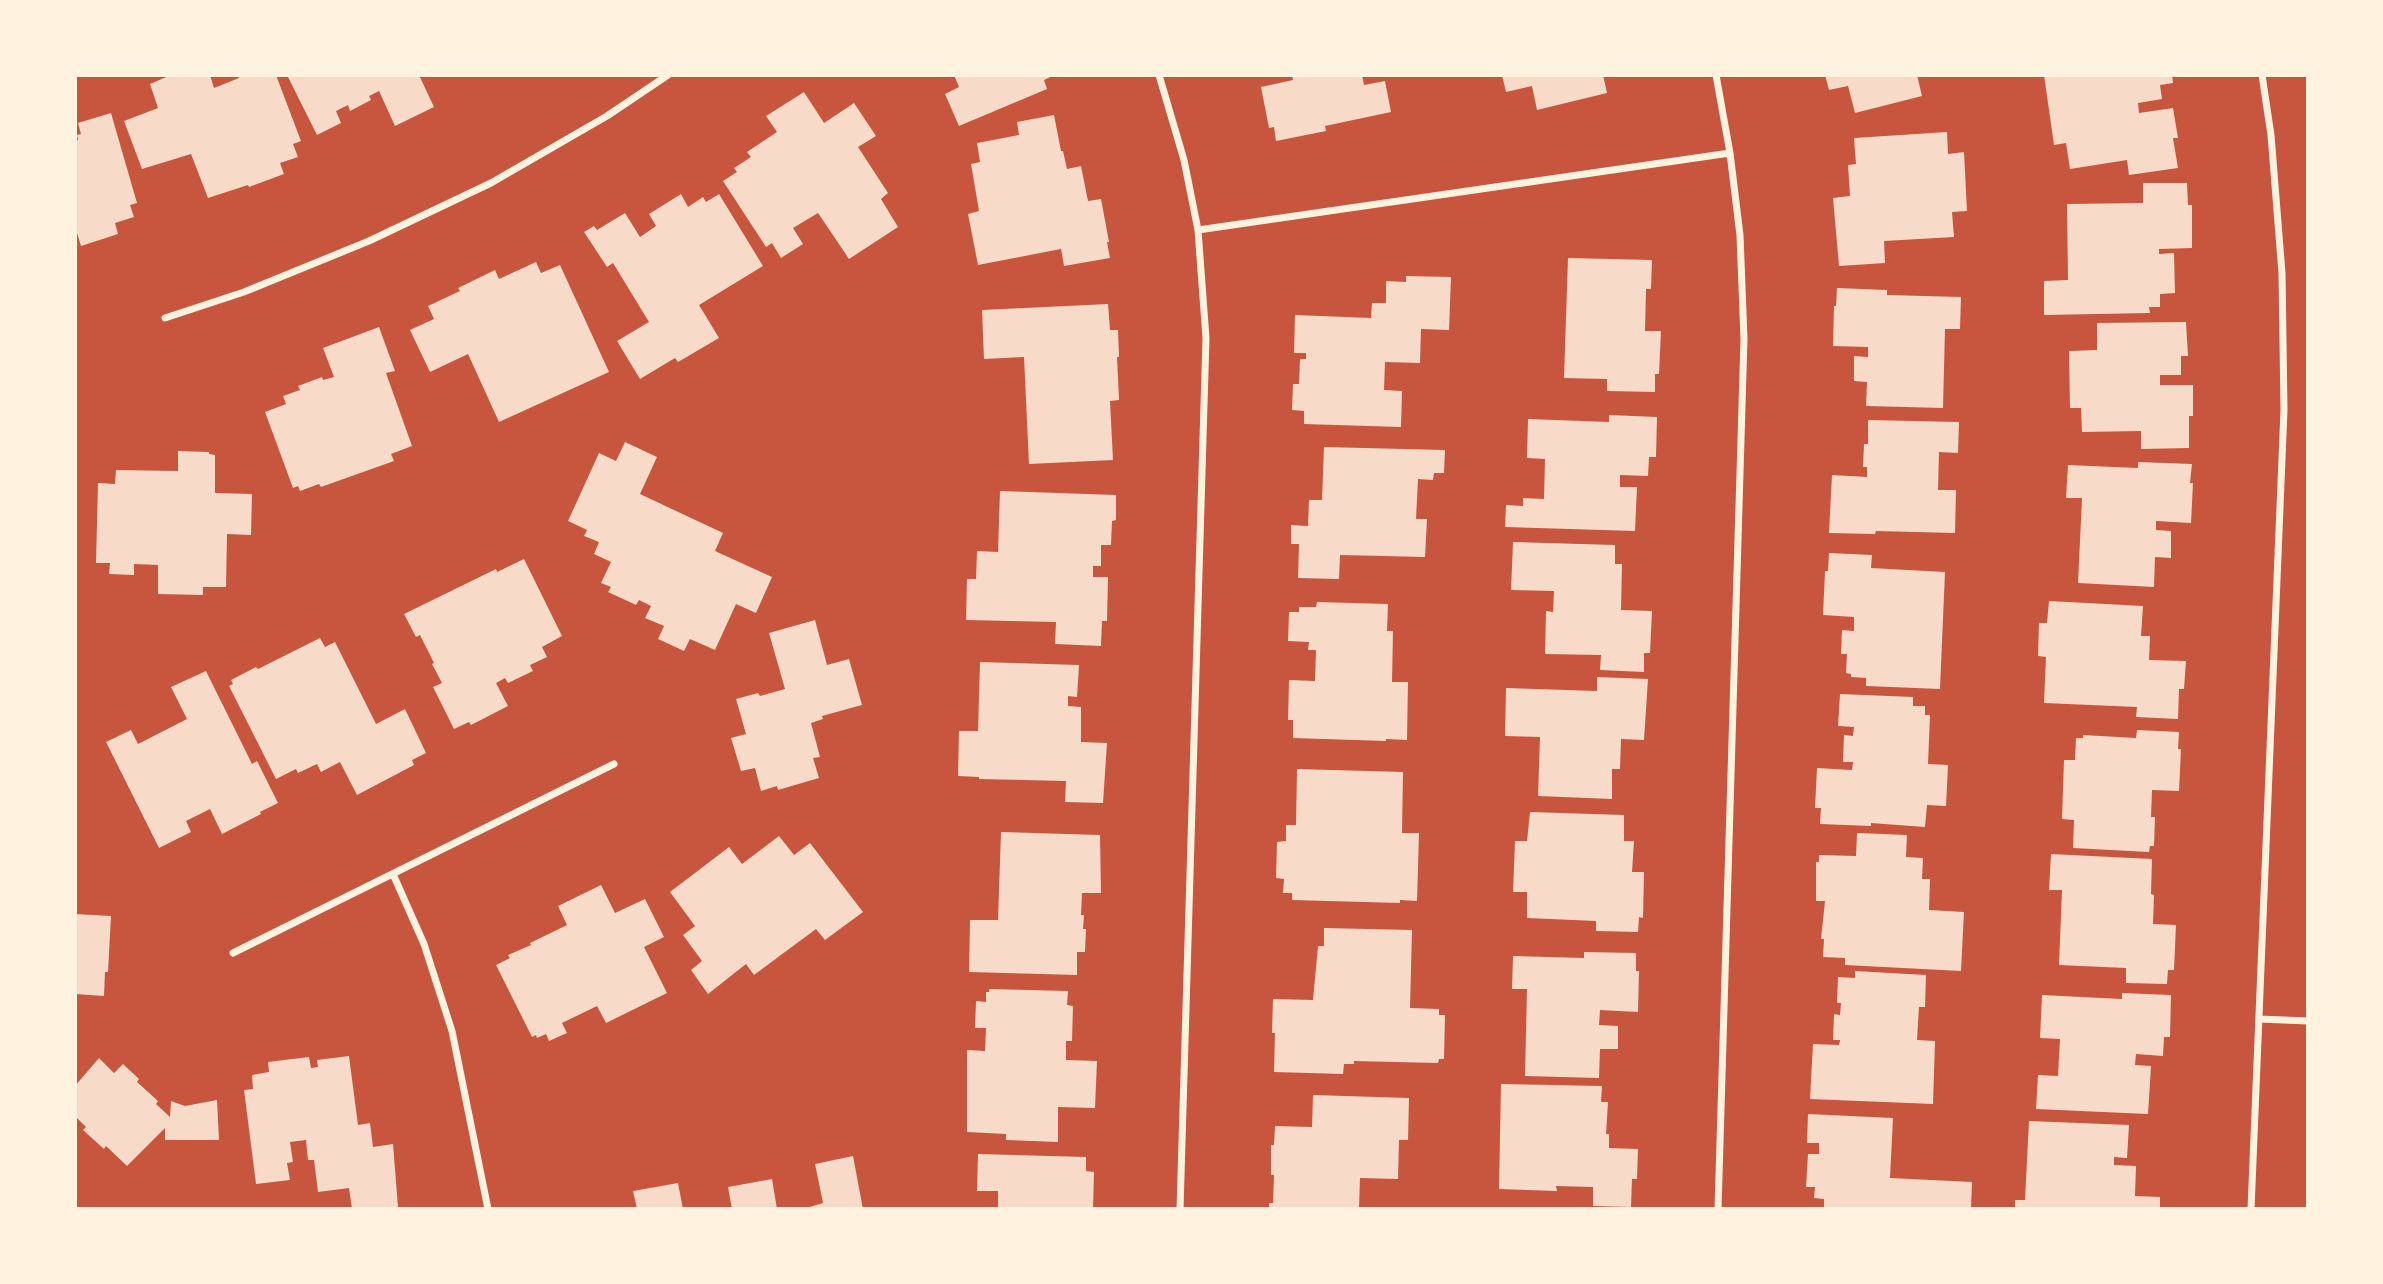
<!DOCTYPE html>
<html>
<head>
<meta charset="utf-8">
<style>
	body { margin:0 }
	#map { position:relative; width:2383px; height:1284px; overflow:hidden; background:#c8553d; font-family:Overpass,sans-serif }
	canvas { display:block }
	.frame { position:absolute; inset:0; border:77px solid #fff3e0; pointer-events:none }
</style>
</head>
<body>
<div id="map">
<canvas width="2383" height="1284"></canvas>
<div class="frame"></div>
</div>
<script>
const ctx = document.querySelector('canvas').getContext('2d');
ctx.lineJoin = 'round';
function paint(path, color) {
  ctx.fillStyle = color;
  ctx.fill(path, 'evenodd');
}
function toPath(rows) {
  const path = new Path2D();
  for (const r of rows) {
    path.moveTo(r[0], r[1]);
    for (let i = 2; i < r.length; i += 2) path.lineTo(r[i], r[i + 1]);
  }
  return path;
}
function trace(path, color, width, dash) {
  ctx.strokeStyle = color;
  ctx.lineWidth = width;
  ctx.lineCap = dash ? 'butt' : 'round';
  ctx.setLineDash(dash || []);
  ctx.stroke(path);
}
paint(toPath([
	[171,75,210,75,214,88,239,78,238,75,276,75,301,141,293,144,298,157,280,163,284,174,249,187,248,185,208,198,191,154,142,169,124,121,158,108,150,84],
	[287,75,419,75,434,107,395,126,379,91,369,96,371,100,350,111,348,105,336,111,341,123,317,135],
	[954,75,1054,75,1044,80,1047,89,959,126,945,94,959,87],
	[1292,75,1362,75,1364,85,1385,81,1391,112,1325,126,1326,131,1276,141,1274,127,1269,128,1261,87,1293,80],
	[1502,75,1603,75,1607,93,1537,110,1532,86,1506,92],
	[1825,75,1917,75,1922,96,1855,113,1848,86,1829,90],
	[2044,75,2172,75,2173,83,2160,85,2162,99,2138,103,2139,113,2173,108,2178,138,2173,138,2178,168,2129,175,2127,160,2070,169,2066,143,2054,145],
	[804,92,824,123,854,103,876,136,858,147,888,193,881,199,898,227,849,259,818,213,793,228,803,244,781,258,772,243,766,247,723,181,737,172,734,168,751,157,747,152,777,132,766,116],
	[111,113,137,203,130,205,134,217,115,223,118,234,81,246,77,233,75,234,75,141,78,140,77,135,81,134,78,123],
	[1054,115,1061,151,1063,151,1067,169,1081,166,1088,201,1101,199,1109,242,1107,242,1110,258,1064,266,1061,249,978,265,968,214,979,211,971,164,980,162,977,143,1019,135,1017,122],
	[1947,132,1948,154,1964,152,1967,211,1952,212,1954,237,1884,241,1885,263,1839,266,1833,198,1850,196,1848,165,1856,164,1854,138],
	[2143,183,2187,183,2188,205,2192,205,2192,248,2159,249,2159,254,2174,253,2175,293,2160,294,2160,307,2149,307,2150,313,2044,315,2044,281,2068,280,2067,204,2143,203],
	[681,194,688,207,703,197,706,202,719,194,763,266,699,305,719,338,678,362,675,358,640,379,617,341,649,322,613,263,607,267,584,232,594,226,597,230,625,213,640,237,656,226,649,214],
	[1568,258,1652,260,1651,289,1646,289,1645,331,1661,331,1659,374,1655,374,1655,392,1607,391,1607,379,1564,378],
	[536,262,541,273,560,265,609,372,499,422,468,354,430,372,410,330,434,319,428,306,460,291,458,288,495,270,499,279],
	[1406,276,1451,277,1449,330,1421,329,1420,363,1385,362,1384,390,1402,391,1401,427,1304,424,1304,411,1292,410,1293,384,1299,384,1300,359,1306,359,1306,353,1294,353,1295,315,1371,318,1372,303,1386,303,1386,281,1406,282],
	[1837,288,1887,290,1887,295,1961,297,1960,329,1945,329,1943,408,1866,406,1867,382,1854,381,1854,356,1868,357,1868,347,1833,346,1834,306,1836,306],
	[1108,304,1110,330,1118,330,1119,357,1117,357,1119,400,1110,401,1113,460,1029,464,1024,357,984,359,982,310],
	[2186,322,2188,356,2181,356,2181,375,2160,375,2160,385,2193,385,2193,416,2189,416,2189,448,2141,449,2141,431,2082,432,2081,408,2070,408,2069,351,2097,350,2097,323],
	[379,327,395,371,386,373,412,446,391,454,394,461,321,487,319,484,300,491,298,486,293,488,265,412,286,404,283,396,300,390,298,386,322,377,323,380,334,377,323,348],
	[1609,415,1657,417,1656,457,1649,457,1648,476,1620,475,1620,487,1637,487,1635,531,1505,527,1506,505,1523,506,1523,498,1544,499,1545,459,1527,458,1528,419,1609,422],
	[1868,420,1959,422,1958,453,1939,452,1938,490,1956,490,1955,533,1876,531,1875,534,1829,533,1832,475,1867,477,1867,467,1863,467,1864,444,1868,444],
	[625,442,657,457,640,494,723,533,715,551,772,577,756,613,736,604,715,650,690,639,684,651,658,639,664,626,645,618,651,606,639,600,636,605,608,592,611,587,601,583,611,562,594,554,599,542,584,536,587,530,568,521,599,453,616,461],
	[1324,447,1445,450,1444,473,1434,473,1433,480,1418,479,1416,519,1427,519,1425,557,1340,555,1339,579,1298,578,1299,544,1291,544,1291,525,1308,526,1309,500,1322,500],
	[178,451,209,452,209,454,215,455,215,493,252,494,251,535,227,534,226,587,203,587,203,595,158,594,158,565,134,564,134,575,109,574,110,563,96,563,98,483,115,484,116,470,178,471],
	[2138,462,2192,464,2190,483,2193,483,2191,523,2156,521,2156,530,2171,531,2171,558,2155,557,2154,587,2078,583,2082,498,2066,498,2068,465,2138,468],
	[1000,491,1116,495,1116,520,1112,521,1111,545,1101,545,1101,566,1093,566,1093,577,1108,577,1107,621,1102,621,1101,646,1055,644,1056,622,966,620,967,579,976,579,977,551,998,552],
	[1513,542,1615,545,1615,564,1622,564,1621,610,1652,611,1650,653,1644,653,1644,672,1600,670,1601,655,1545,654,1546,611,1553,612,1554,591,1511,590],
	[1829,553,1872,555,1871,568,1945,572,1940,689,1866,686,1866,678,1851,677,1851,674,1846,673,1847,654,1841,654,1842,630,1854,631,1854,617,1823,615,1825,571,1828,571],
	[524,559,562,636,542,647,547,657,530,665,533,671,508,683,505,678,496,683,508,706,471,725,469,722,454,729,433,687,442,683,432,664,434,663,420,635,416,637,404,614,496,569,497,572],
	[2049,601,2143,606,2141,636,2150,636,2149,660,2186,661,2184,689,2179,689,2178,719,2136,717,2137,707,2044,703,2046,657,2038,656,2039,623,2047,623],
	[1317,602,1388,604,1387,631,1393,631,1392,682,1408,682,1407,740,1386,739,1386,741,1293,738,1293,720,1288,720,1289,680,1315,681,1316,650,1308,650,1309,642,1288,641,1289,612,1299,612,1299,607,1316,607],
	[815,620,827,665,849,659,862,705,822,716,823,719,811,723,820,757,813,758,819,778,778,790,777,786,761,791,755,768,741,771,731,738,746,734,736,699,758,693,760,696,785,689,769,633],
	[320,638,325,647,335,642,376,724,405,709,426,753,412,760,414,765,357,795,340,762,321,772,317,764,298,773,296,769,276,779,229,686,233,684,231,680,256,667,258,669],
	[980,662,1079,665,1077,697,1068,696,1068,706,1081,707,1081,742,1107,743,1103,803,1065,802,1066,781,979,779,979,777,958,776,959,731,978,731],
	[206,671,252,764,257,761,278,803,260,812,261,814,222,834,210,809,186,821,191,832,159,848,106,742,131,730,138,744,187,719,171,687],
	[1597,677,1648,679,1644,740,1621,739,1620,769,1612,769,1612,799,1538,796,1540,737,1505,736,1506,688,1597,691],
	[1840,694,1913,697,1913,706,1925,706,1925,715,1930,715,1928,764,1948,765,1946,806,1927,805,1925,827,1871,823,1871,826,1820,824,1821,808,1815,808,1817,768,1852,770,1853,762,1843,762,1844,735,1853,736,1854,727,1838,726],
	[2137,730,2179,732,2178,749,2181,749,2179,791,2152,790,2151,817,2155,817,2154,846,2150,846,2149,852,2073,848,2074,820,2062,819,2064,760,2075,760,2076,738,2083,738,2083,735,2136,738],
	[1297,769,1403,772,1402,833,1419,833,1417,901,1400,900,1400,903,1292,900,1292,893,1283,893,1284,879,1276,878,1277,842,1286,841,1286,825,1296,825],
	[1530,812,1624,815,1624,841,1634,841,1632,872,1644,872,1643,918,1639,917,1638,932,1596,931,1596,921,1527,918,1527,892,1513,892,1515,841,1527,841],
	[1001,832,1100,835,1101,893,1082,893,1081,915,1084,915,1083,929,1086,929,1085,952,1077,952,1077,975,969,972,970,920,998,920],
	[1857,833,1907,835,1906,857,1923,858,1922,879,1930,879,1929,910,1964,912,1961,971,1845,965,1845,958,1823,957,1824,939,1821,939,1825,901,1816,901,1816,862,1819,862,1819,855,1856,856],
	[779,836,794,855,810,843,863,912,825,940,816,929,754,975,746,964,708,994,691,970,702,961,683,935,695,926,670,892,729,847,742,864],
	[2051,854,2152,859,2151,894,2154,895,2153,924,2176,925,2174,970,2168,970,2167,984,2126,983,2126,968,2059,965,2062,890,2049,890],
	[601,885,615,913,645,899,664,937,644,947,667,993,606,1023,597,1006,562,1023,567,1033,549,1041,546,1034,537,1038,536,1035,532,1037,496,965,510,958,508,955,531,945,530,943,567,925,558,906],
	[75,914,111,916,108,972,105,972,104,996,75,994],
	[1324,928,1412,930,1410,1008,1439,1009,1439,1015,1445,1015,1444,1059,1439,1059,1438,1063,1354,1061,1354,1064,1344,1064,1343,1074,1274,1072,1275,1033,1272,1033,1273,999,1313,1000,1318,946,1324,946],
	[1584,952,1636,953,1636,971,1639,971,1638,1012,1600,1010,1599,1025,1618,1026,1618,1049,1600,1049,1599,1078,1525,1076,1527,989,1512,989,1513,956,1584,958],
	[1855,971,1926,975,1925,1007,1919,1007,1917,1040,1935,1041,1933,1104,1810,1099,1813,1044,1839,1045,1840,1040,1833,1040,1834,1014,1840,1015,1841,1003,1837,1003,1838,977,1855,978],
	[989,989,1068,991,1067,1005,1073,1006,1072,1041,1066,1041,1066,1060,1097,1061,1095,1108,1058,1107,1058,1142,1006,1140,1006,1134,967,1132,967,1050,985,1051,986,1028,975,1028,976,1001,986,1002,986,992,989,992],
	[2122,993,2171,995,2170,1037,2164,1037,2163,1056,2136,1054,2135,1065,2151,1066,2148,1114,2036,1109,2038,1075,2058,1076,2060,1039,2040,1038,2042,995,2122,999],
	[349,1056,358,1125,370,1123,373,1147,393,1144,398,1207,352,1209,349,1188,318,1192,314,1160,308,1160,306,1140,290,1142,293,1162,287,1163,290,1180,256,1184,244,1090,253,1089,252,1075,269,1072,268,1062,309,1057,311,1068,318,1067,317,1060],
	[99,1058,114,1073,123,1064,139,1079,137,1082,158,1101,156,1104,170,1117,171,1101,185,1106,217,1100,219,1140,165,1140,165,1128,127,1166,106,1146,104,1149,83,1130,86,1127,75,1116,75,1086],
	[1501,1084,1602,1086,1601,1102,1608,1102,1606,1134,1609,1134,1609,1148,1638,1149,1637,1179,1632,1179,1631,1207,1593,1206,1593,1187,1556,1186,1557,1191,1499,1189],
	[1313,1095,1409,1098,1408,1140,1399,1140,1398,1179,1360,1178,1359,1209,1269,1209,1269,1203,1273,1203,1274,1175,1271,1175,1271,1145,1274,1145,1275,1126,1312,1127],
	[1808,1114,1893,1118,1890,1178,1972,1182,1971,1209,1824,1209,1824,1199,1814,1198,1815,1187,1806,1187,1808,1154,1819,1154,1819,1143,1807,1143],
	[2029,1121,2129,1125,2127,1158,2114,1157,2114,1165,2136,1166,2135,1196,2160,1197,2160,1209,2015,1209,2015,1200,2025,1200],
	[978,1154,1086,1157,1086,1171,1094,1172,1093,1209,998,1209,998,1191,977,1191],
	[853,1156,863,1209,803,1209,823,1203,815,1164],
	[772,1179,777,1209,732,1209,728,1187],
	[678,1183,683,1209,637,1209,633,1191]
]), '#f7dbc8');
trace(toPath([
	[1159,75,1184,160,1198,230,1206,338,1180,1209],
	[1716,75,1730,153,1740,235,1744,339,1718,1209],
	[1198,230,1730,153],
	[165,318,244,292,369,241,491,183,607,116,668,75],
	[393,874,424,944,452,1031,488,1209],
	[233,953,614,764],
	[2259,1019,2308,1021],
	[2251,1209,2284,410,2282,273,2271,135,2262,75]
]), '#fff3e0', 7);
</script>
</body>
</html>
